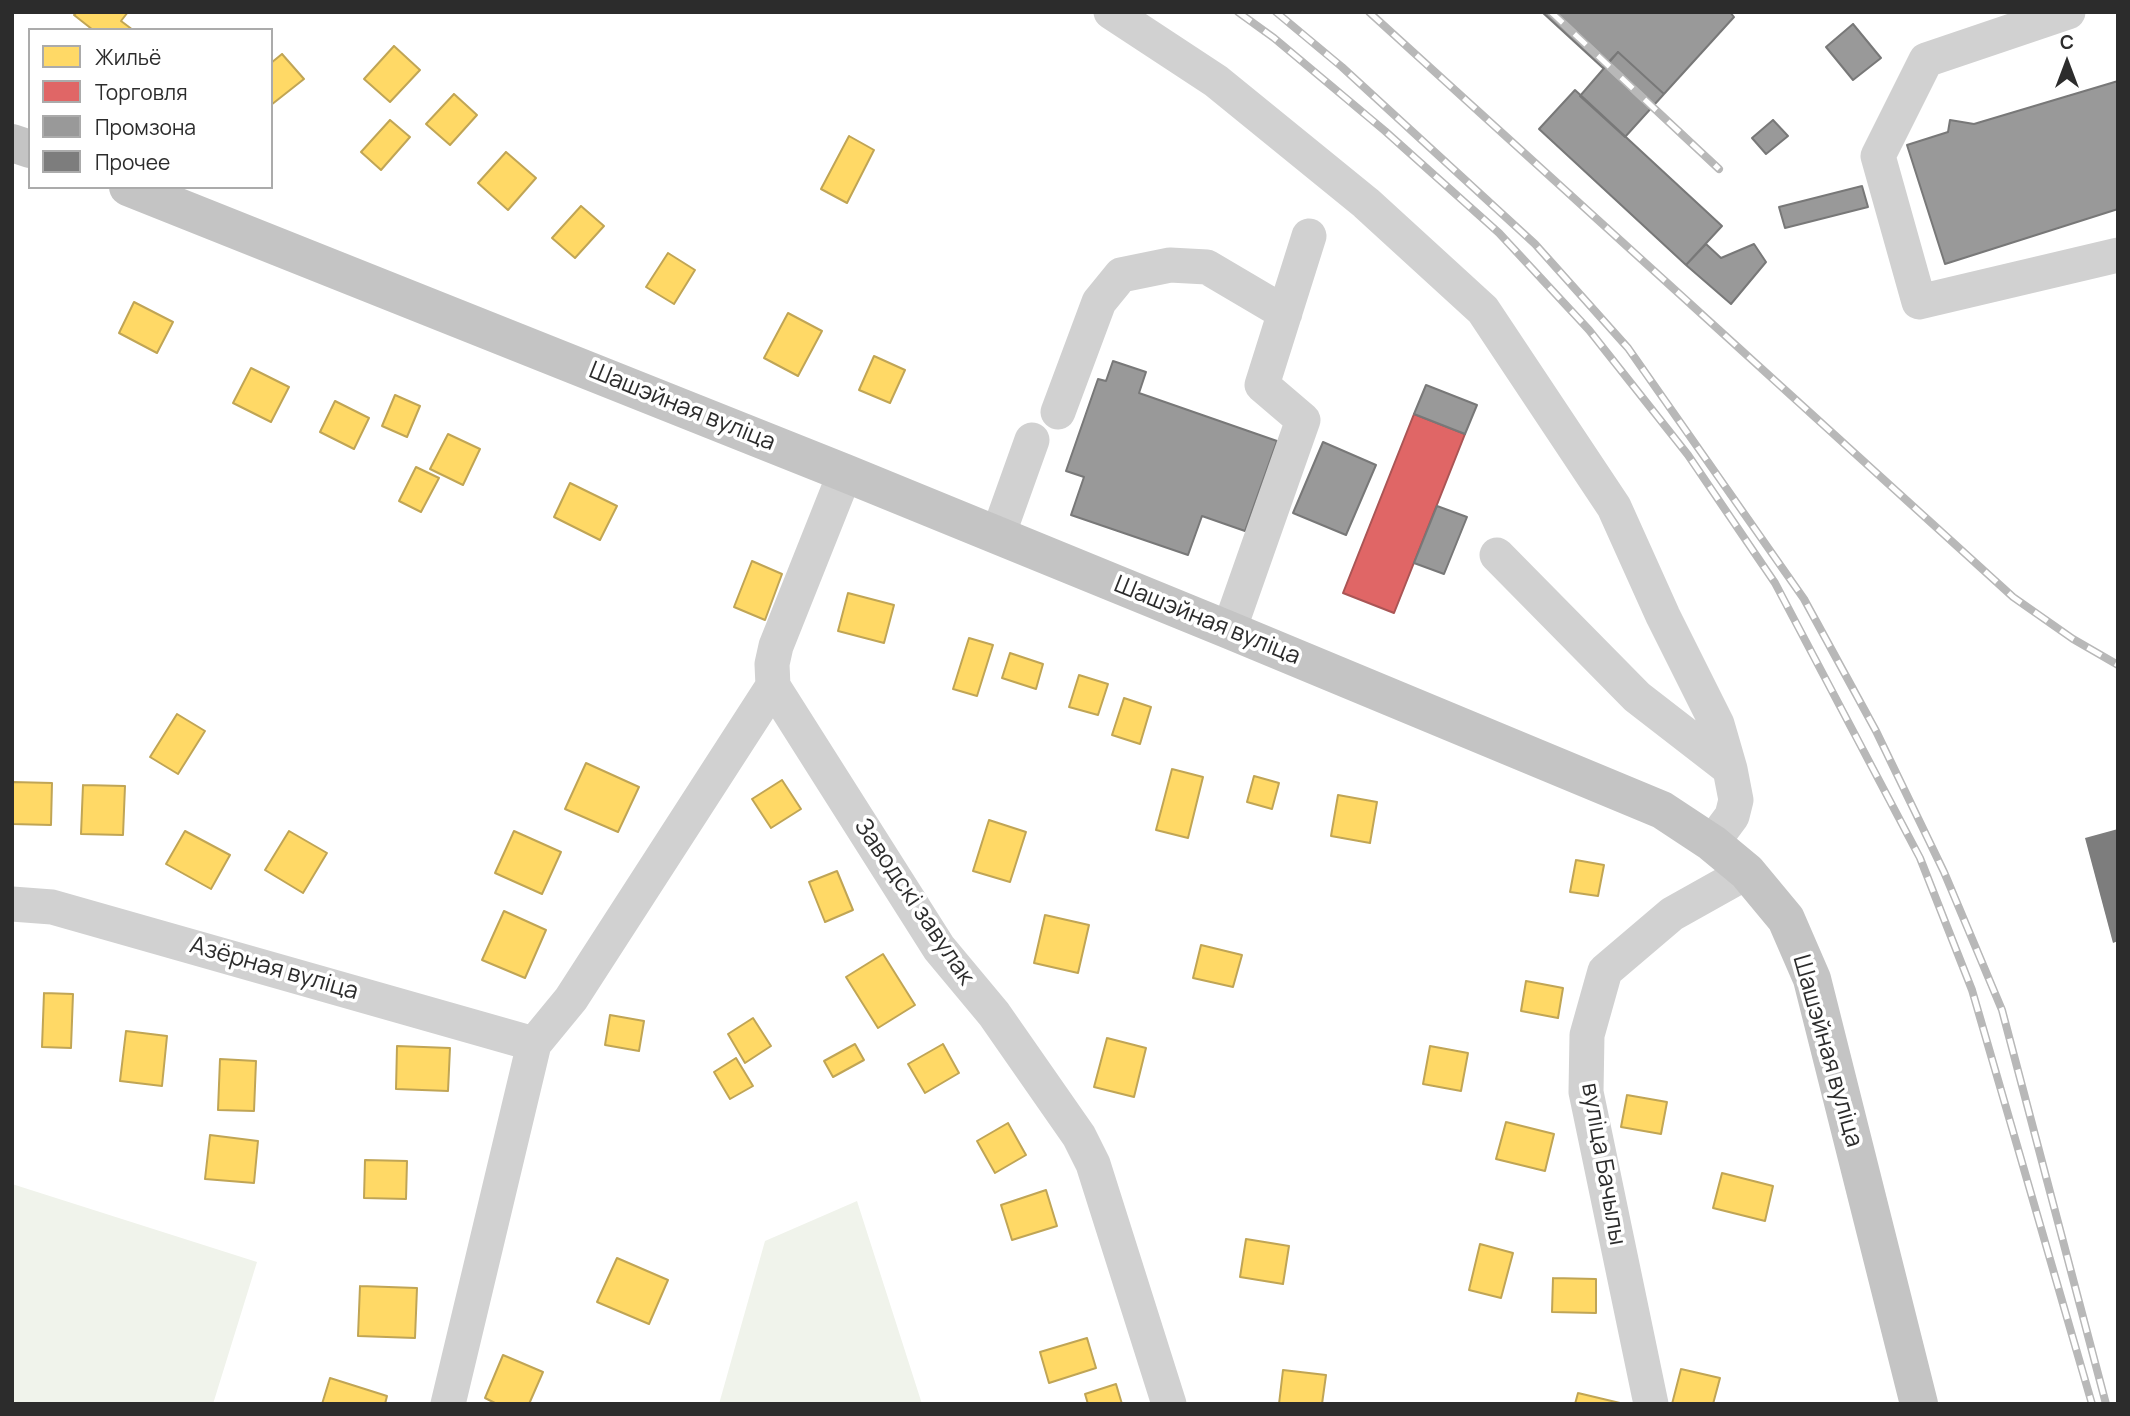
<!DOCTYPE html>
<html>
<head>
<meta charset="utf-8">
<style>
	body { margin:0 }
	#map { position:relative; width:2130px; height:1416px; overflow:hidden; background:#fff; font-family:Manrope,sans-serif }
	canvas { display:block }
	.frame { position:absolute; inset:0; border:14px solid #2c2c2c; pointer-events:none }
	.legend { position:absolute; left:28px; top:28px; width:245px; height:161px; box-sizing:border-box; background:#fff; border:2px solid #ababab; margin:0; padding:9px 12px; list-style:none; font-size:21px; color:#2c2c2c }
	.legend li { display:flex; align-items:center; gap:14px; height:35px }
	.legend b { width:35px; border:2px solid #ababab }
	.north { position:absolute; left:2032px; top:28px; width:70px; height:70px; -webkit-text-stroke:5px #fff; paint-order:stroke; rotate:0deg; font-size:19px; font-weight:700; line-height:28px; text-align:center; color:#2c2c2c }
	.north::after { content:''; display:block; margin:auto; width:24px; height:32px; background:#2c2c2c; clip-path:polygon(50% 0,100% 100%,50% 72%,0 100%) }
</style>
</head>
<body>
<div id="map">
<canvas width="2130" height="1416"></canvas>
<div class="frame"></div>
<ul class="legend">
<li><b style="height:19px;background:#ffd966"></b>Жильё</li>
<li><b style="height:19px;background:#e06666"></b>Торговля</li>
<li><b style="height:19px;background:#999"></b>Промзона</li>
<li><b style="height:19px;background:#7d7d7d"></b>Прочее</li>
</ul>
<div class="north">С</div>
</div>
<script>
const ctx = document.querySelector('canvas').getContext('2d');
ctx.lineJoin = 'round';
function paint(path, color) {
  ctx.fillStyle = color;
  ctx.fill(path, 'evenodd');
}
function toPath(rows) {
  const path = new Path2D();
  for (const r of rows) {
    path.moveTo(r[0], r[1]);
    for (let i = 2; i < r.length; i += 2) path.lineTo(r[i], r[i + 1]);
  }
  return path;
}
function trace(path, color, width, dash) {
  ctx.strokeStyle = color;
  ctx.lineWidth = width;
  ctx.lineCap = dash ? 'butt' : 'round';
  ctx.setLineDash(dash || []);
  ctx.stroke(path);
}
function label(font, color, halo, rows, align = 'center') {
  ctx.font = font + ' Manrope,sans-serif';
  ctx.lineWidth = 7;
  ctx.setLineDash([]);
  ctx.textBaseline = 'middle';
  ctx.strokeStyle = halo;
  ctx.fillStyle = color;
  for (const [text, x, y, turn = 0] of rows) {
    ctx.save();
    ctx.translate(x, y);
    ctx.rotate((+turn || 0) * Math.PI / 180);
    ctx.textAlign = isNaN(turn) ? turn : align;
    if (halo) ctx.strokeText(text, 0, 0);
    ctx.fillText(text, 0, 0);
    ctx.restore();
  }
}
paint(toPath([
	[12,1184,257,1262,213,1404,12,1404],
	[857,1201,922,1404,719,1404,765,1241]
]), '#f0f3eb');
const homes = toPath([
	[77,12,128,12,121,21,133,30,93,30,74,15,77,12],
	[394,46,420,70,390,102,364,79,394,46],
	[282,54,304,79,271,105,271,63,282,54],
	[454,94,477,115,450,145,426,124,454,94],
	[390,120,410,137,381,170,361,152,390,120],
	[849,136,874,150,847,203,821,189,849,136],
	[506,152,536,178,508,210,478,183,506,152],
	[581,206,604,226,575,258,552,238,581,206],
	[668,253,695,270,674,304,646,287,668,253],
	[134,302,173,322,157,353,119,333,134,302],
	[788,313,822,331,798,376,764,358,788,313],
	[874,356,905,370,890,403,859,390,874,356],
	[251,368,289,387,271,422,233,403,251,368],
	[395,395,420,406,407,437,382,426,395,395],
	[335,401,369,418,354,449,320,432,335,401],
	[448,434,480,449,463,485,430,469,448,434],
	[416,467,439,478,421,512,399,501,416,467],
	[570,483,617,506,600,540,554,517,570,483],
	[752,561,782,574,765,620,734,607,752,561],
	[848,593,894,605,884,643,838,631,848,593],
	[969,638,993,645,977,696,953,689,969,638],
	[1010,653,1043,664,1036,689,1002,678,1010,653],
	[1079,675,1108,684,1098,715,1069,707,1079,675],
	[1124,698,1151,707,1140,744,1112,735,1124,698],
	[177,714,205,731,178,774,150,757,177,714],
	[586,763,639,787,618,832,565,809,586,763],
	[1172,769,1203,777,1188,838,1156,830,1172,769],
	[1254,776,1279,783,1272,809,1247,802,1254,776],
	[782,780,801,809,771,828,752,799,782,780],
	[12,782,52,783,51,825,12,824,12,782],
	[83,785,125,786,123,835,81,834,83,785],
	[1338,795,1377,802,1370,843,1331,836,1338,795],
	[989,820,1026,832,1010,882,973,871,989,820],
	[185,831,230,855,211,889,166,864,185,831],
	[289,831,327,853,303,893,265,870,289,831],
	[514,831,561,852,542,894,495,873,514,831],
	[1576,860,1604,865,1598,896,1570,892,1576,860],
	[837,871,853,910,825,922,809,882,837,871],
	[504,911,546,930,525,978,482,960,504,911],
	[1045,915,1089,925,1078,973,1034,963,1045,915],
	[1201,945,1242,955,1233,987,1193,978,1201,945],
	[883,954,915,1005,878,1028,846,977,883,954],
	[1526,981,1563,988,1558,1018,1521,1011,1526,981],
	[44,993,73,994,71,1048,42,1047,44,993],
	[610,1015,644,1021,639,1051,605,1045,610,1015],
	[753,1018,771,1046,745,1063,728,1034,753,1018],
	[126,1031,167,1036,162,1086,120,1081,126,1031],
	[1107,1038,1146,1048,1134,1097,1094,1087,1107,1038],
	[855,1044,864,1060,833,1077,824,1061,855,1044],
	[943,1044,959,1073,925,1093,908,1064,943,1044],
	[397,1046,450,1048,448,1091,396,1089,397,1046],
	[1430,1046,1468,1053,1461,1091,1423,1084,1430,1046],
	[736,1058,753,1086,730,1099,714,1072,736,1058],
	[220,1059,256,1061,254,1111,218,1110,220,1059],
	[1627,1095,1667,1102,1661,1134,1621,1127,1627,1095],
	[1506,1122,1554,1134,1545,1171,1496,1159,1506,1122],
	[1008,1123,1026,1155,995,1173,977,1141,1008,1123],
	[210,1135,258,1141,254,1183,205,1179,210,1135],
	[365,1160,407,1161,406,1199,364,1198,365,1160],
	[1722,1173,1773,1186,1765,1221,1713,1208,1722,1173],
	[1046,1190,1057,1226,1012,1240,1001,1205,1046,1190],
	[1246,1239,1289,1246,1283,1284,1240,1277,1246,1239],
	[1480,1244,1513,1253,1501,1298,1469,1290,1480,1244],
	[617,1258,668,1280,649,1324,597,1302,617,1258],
	[1553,1278,1596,1279,1596,1313,1552,1312,1553,1278],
	[360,1286,417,1288,415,1338,358,1336,360,1286],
	[1087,1338,1096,1368,1049,1383,1040,1352,1087,1338],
	[503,1355,543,1372,529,1404,497,1404,485,1398,503,1355],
	[1681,1369,1720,1378,1713,1404,1672,1404,1681,1369],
	[1283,1370,1326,1375,1322,1404,1279,1404,1283,1370],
	[330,1378,387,1396,385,1404,322,1404,330,1378],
	[1116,1384,1122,1404,1088,1404,1085,1394,1116,1384],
	[1578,1393,1620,1403,1620,1404,1575,1404,1578,1393]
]);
paint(homes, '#ffd966');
trace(homes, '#c0a555', 2);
const shops = toPath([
	[1414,414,1465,434,1394,613,1343,593,1414,414]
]);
paint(shops, '#e06666');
trace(shops, '#a55', 2);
const industry = toPath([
	[1542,12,1730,12,1734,17,1664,94,1618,52,1603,68,1542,12],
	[1853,24,1881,58,1853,80,1826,47,1853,24],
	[1618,52,1664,94,1625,137,1580,96,1618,52],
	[2118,81,2118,209,1945,264,1907,145,1948,132,1950,120,1974,124,2118,81],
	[1575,90,1722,226,1686,265,1539,129,1575,90],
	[1773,120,1788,136,1766,154,1752,138,1773,120],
	[1862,186,1868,207,1785,228,1779,207,1862,186],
	[1706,244,1721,258,1754,244,1766,262,1731,304,1686,265,1706,244],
	[1113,361,1146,372,1139,393,1277,441,1245,531,1202,516,1188,555,1071,515,1084,477,1066,471,1098,379,1106,381,1113,361],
	[1426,385,1477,405,1465,434,1414,414,1426,385],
	[1323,442,1376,465,1346,535,1293,513,1323,442],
	[1437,506,1467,517,1444,574,1414,563,1437,506]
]);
paint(industry, '#999');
trace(industry, '#787878', 2);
paint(toPath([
	[2118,829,2118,941,2113,943,2085,838]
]), '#7d7d7d');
trace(toPath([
	[1111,12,1216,81,1366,203,1483,310,1614,507,1663,616,1717,724,1730,769],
	[2068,12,1926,60,1878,156,1919,302,2118,255],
	[1058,412,1099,302,1121,275,1170,265,1207,267,1285,313],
	[845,473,776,646,772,664,773,686,939,948,994,1014,1079,1136,1093,1164,1169,1404],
	[998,535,1032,440],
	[1497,555,1637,697,1730,769,1736,800,1732,816,1712,843],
	[1229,630,1303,420,1262,385,1309,236],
	[12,904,52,907,534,1044,571,999,773,686],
	[448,1404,534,1044],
	[1651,1404,1586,1092,1587,1035,1605,971,1672,914,1747,872]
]), '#d1d1d1', 35);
trace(toPath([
	[12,143,30,149],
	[128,187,845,473,1229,630,1662,810,1712,843,1747,872,1786,919,1812,979,1919,1404]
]), '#c4c4c4', 38);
const rail = toPath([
	[1238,12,1274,38,1385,131,1499,233,1589,330,1688,455,1775,583,1920,858,1972,990,2092,1404],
	[1276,12,1342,67,1535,244,1628,348,1804,599,1876,731,1944,872,2002,1010,2106,1404],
	[1369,12,2013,597,2073,639,2118,665],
	[1551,12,1719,169]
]);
trace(rail, '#b8b8b8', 8);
trace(rail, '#fff', 5, [16]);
label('24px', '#2c2c2c', '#fff', [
	["Шашэйная вуліца",682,407,22],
	["Шашэйная вуліца",1207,621,22],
	["Заводскі завулак",914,902,56],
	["Азёрная вуліца",274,969,16],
	["Шашэйная вуліца",1827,1051,74],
	["вуліца Бачылы",1603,1164,80]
]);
</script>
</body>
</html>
